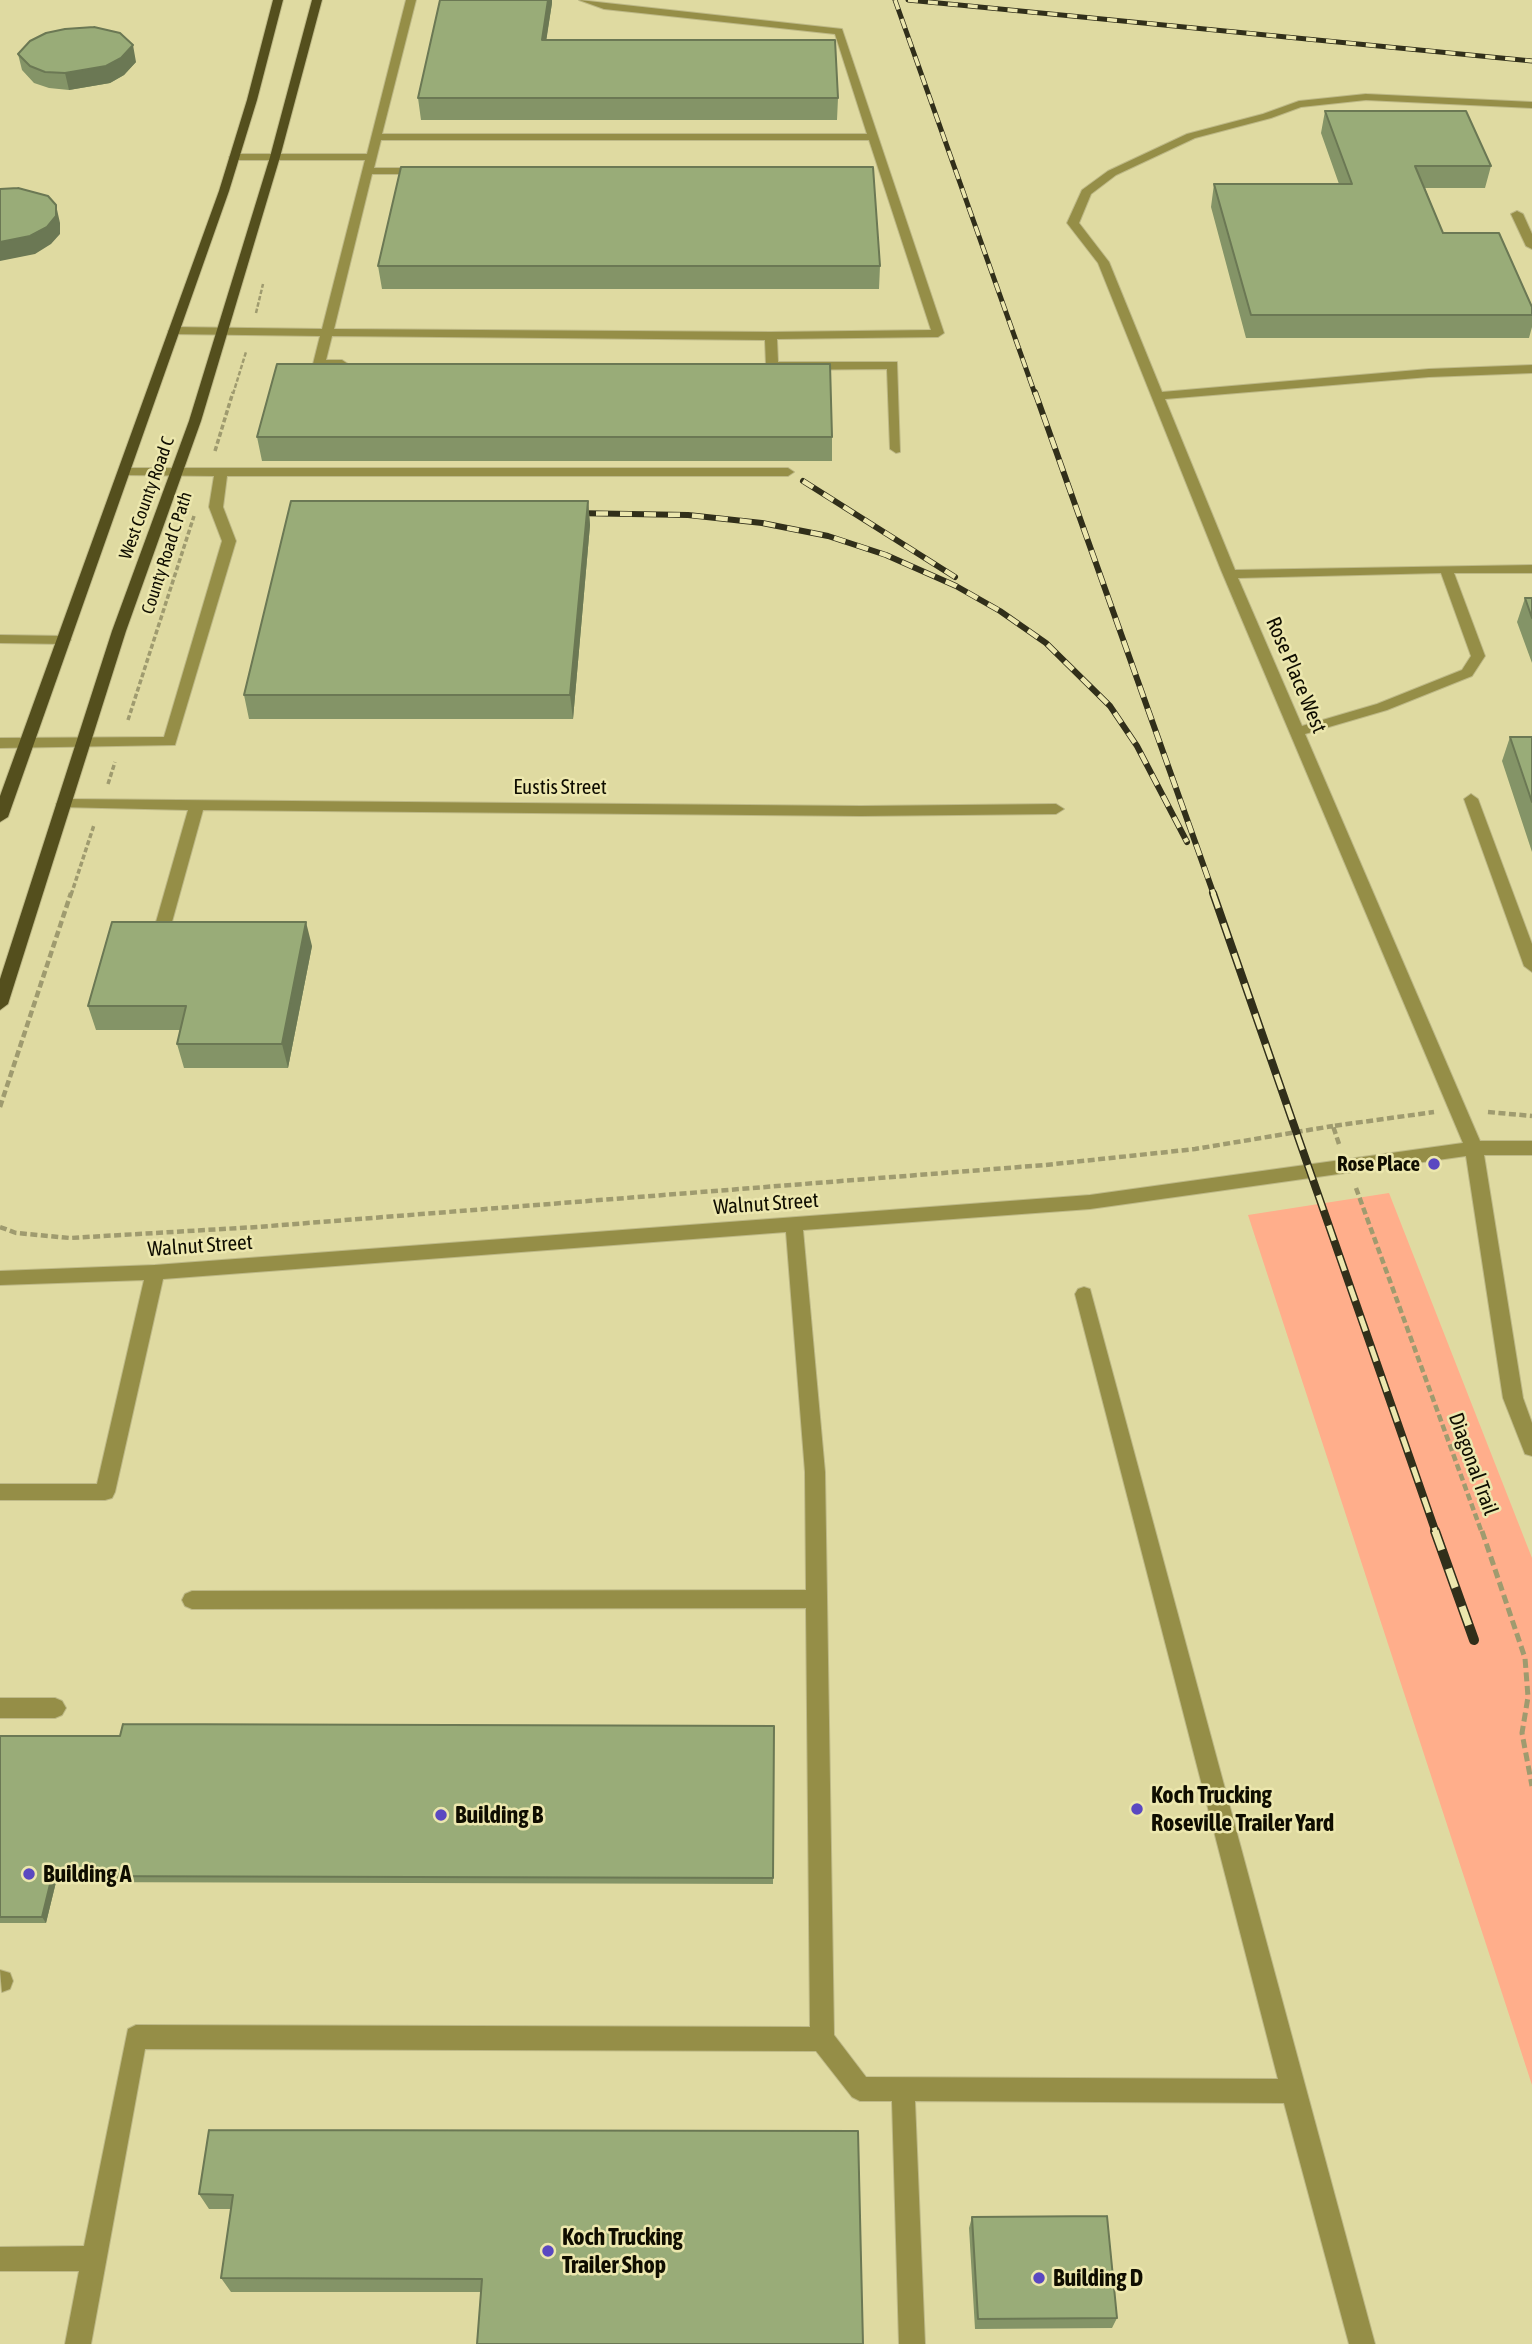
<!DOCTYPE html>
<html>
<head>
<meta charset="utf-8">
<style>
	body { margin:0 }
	canvas { display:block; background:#dfdaa1 }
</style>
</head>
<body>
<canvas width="1532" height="2344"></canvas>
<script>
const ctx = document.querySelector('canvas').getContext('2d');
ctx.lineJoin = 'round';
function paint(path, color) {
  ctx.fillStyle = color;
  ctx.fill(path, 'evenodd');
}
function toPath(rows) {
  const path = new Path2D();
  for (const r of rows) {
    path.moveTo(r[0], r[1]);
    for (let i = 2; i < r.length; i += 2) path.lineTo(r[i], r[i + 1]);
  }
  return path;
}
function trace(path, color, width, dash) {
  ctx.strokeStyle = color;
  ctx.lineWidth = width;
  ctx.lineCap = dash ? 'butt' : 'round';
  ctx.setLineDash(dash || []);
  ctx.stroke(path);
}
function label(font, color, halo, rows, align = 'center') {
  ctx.font = font + ' "Asap Condensed",sans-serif';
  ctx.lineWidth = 5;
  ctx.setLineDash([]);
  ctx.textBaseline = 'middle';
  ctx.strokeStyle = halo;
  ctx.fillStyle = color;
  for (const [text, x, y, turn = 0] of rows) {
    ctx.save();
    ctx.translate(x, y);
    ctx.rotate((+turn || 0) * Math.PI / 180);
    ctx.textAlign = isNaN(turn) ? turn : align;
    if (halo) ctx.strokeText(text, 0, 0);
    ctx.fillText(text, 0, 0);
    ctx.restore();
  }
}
paint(toPath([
	[1389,1193,1532,1558,1532,2085,1248,1215]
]), '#ffae8b');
const minor = toPath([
	[406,0,416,0,382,134,867,134,835,34,604,9,579,0,842,29,944,333,938,337,777,339,778,362,897,362,900,452,896,453,890,449,887,369,772,370,766,366,765,340,332,336,326,360,342,360,348,364,342,368,319,368,313,364,320,336,170,334,168,331,174,327,322,329,365,160,234,160,229,157,234,154,367,154,406,0],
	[381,140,869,140,931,330,771,332,334,329,372,174,423,174,428,171,423,168,374,168,381,140],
	[1366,94,1532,102,1532,108,1366,100,1301,107,1271,118,1195,138,1116,175,1091,194,1079,223,1109,262,1162,392,1429,369,1532,365,1532,373,1429,377,1165,399,1235,570,1532,565,1532,573,1454,573,1485,656,1472,676,1387,710,1305,734,1480,1141,1532,1141,1532,1155,1484,1155,1523,1398,1532,1423,1532,1456,1525,1454,1503,1398,1466,1156,1090,1209,803,1230,825,1472,834,2035,866,2077,1278,2079,1075,1294,1078,1289,1084,1287,1090,1289,1375,2344,1349,2344,1284,2103,915,2101,925,2344,899,2344,892,2101,860,2101,852,2097,816,2051,145,2049,91,2344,65,2344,79,2271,0,2271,0,2247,84,2246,128,2029,136,2025,810,2027,806,1608,192,1609,185,1606,182,1600,185,1594,192,1591,806,1590,805,1472,786,1232,163,1279,115,1492,112,1498,105,1500,0,1500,0,1484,97,1484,144,1280,0,1285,0,1271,155,1265,1090,1195,1463,1143,1221,570,1098,263,1067,223,1082,190,1108,171,1187,134,1263,114,1299,101,1366,94],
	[1441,573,1471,656,1462,670,1377,704,1302,726,1238,578,1441,573],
	[1517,211,1523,214,1532,234,1532,249,1526,246,1511,214,1517,211],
	[125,468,788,468,794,472,788,476,227,476,223,507,236,541,175,745,0,748,0,738,164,737,222,541,209,507,214,476,120,475,120,469,125,468],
	[0,635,64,636,71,640,64,644,0,643,0,635],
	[1471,794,1478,799,1532,944,1532,972,1524,966,1464,799,1471,794],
	[64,799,861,806,1056,804,1064,809,1056,814,861,816,203,810,170,929,162,935,154,929,188,810,59,807,56,804,59,801,64,799],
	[0,1698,55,1698,62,1701,66,1708,62,1715,55,1718,0,1718,0,1698],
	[0,1970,10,1973,13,1981,10,1989,2,1992,0,1970]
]);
const major = toPath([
	[273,0,283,0,257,100,229,191,8,817,0,822,0,796,219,191,247,100,273,0],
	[312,0,322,0,280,157,201,421,126,631,8,1004,0,1010,0,979,112,631,189,421,270,157,312,0]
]);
trace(minor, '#beb987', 2);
trace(major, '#beb987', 2);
trace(toPath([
	[256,313,263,284],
	[233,394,246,352]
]), '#9f9b6f', 2.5, [4.5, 2]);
trace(toPath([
	[215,451,233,392],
	[128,720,194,516],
	[108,784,115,762],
	[71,895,94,825]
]), '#9f9b6f', 3.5, [5, 2.5]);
trace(toPath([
	[0,1107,71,893],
	[1488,1112,1532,1116],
	[1339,1144,1333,1126,1434,1112],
	[1356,1188,1482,1533],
	[0,1227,16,1233,70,1238,257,1227,1045,1165,1195,1149,1333,1126]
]), '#9f9b6f', 4.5, [7, 3.5]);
trace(toPath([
	[1482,1531,1525,1658,1528,1697,1522,1733,1532,1786]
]), '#9f9b6f', 5, [9, 4.5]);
paint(minor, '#958e47');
paint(major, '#544f1d');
const railFar3 = toPath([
	[895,0,1035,394],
	[908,0,1532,61]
]);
const railFar2 = toPath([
	[1035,392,1214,895],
	[803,481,955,577],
	[572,513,688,515,762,523,828,536,886,555,956,586,1000,611,1046,643,1110,706,1137,746,1187,842]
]);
const railFar1 = toPath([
	[1213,893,1436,1533]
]);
const rail = toPath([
	[1435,1531,1474,1640]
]);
trace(railFar3, '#312f1a', 5);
trace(railFar2, '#312f1a', 6);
trace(railFar1, '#312f1a', 8);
trace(rail, '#312f1a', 10);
trace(railFar3, '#ece7ae', 3.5, [10]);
trace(railFar2, '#ece7ae', 4.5, [12]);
trace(railFar1, '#ece7ae', 5, [16]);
trace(rail, '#ece7ae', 7, [20]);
paint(toPath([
	[552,3,546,40,838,98,837,120,421,120,418,98],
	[18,54,136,62,124,75,110,83,69,90,49,88,34,83,22,70],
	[1325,111,1491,166,1485,188,1425,188,1443,233,1532,307,1532,327,1529,338,1246,338,1211,207,1214,184,1339,184,1321,133],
	[378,266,880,266,879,289,382,289],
	[257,437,832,437,832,461,262,461],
	[588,501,590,525,573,719,249,719,244,695],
	[1525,598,1532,598,1532,663,1517,622],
	[1510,737,1532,737,1532,852,1502,761],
	[312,946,288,1068,184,1068,177,1044,180,1030,96,1030,88,1006],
	[774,1726,773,1884,56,1882,46,1923,0,1923,0,1736,120,1736],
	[858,2131,481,2292,231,2292,221,2278,231,2209,209,2209,199,2194],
	[972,2217,1117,2318,1112,2328,975,2329,969,2228]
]), '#849467');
paint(toPath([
	[548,0,552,0,552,3,543,62,542,40],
	[133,45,136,62,124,75,110,83,69,90,65,73],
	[56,205,60,223,60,234,51,244,35,254,0,261,0,242],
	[588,501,590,525,573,719,570,695],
	[306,922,312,946,288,1068,282,1044],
	[52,1876,56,1882,46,1923,42,1917]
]), '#6b7854');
const building = toPath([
	[440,0,548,0,542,40,835,40,838,98,418,98,440,0],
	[94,27,120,33,133,45,121,58,106,66,65,73,45,72,30,66,18,54,30,41,46,33,65,29,94,27],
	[1325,111,1466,111,1491,166,1415,166,1443,233,1499,233,1532,307,1532,315,1251,315,1214,184,1352,184,1325,111],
	[401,167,873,167,880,266,378,266,401,167],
	[18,188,48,196,56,205,56,216,47,227,30,236,0,242,0,189,18,188],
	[277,364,830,364,832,437,257,437,277,364],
	[291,501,588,501,570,695,244,695,291,501],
	[1525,598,1532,598,1532,618,1525,598],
	[1510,737,1532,737,1532,802,1510,737],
	[112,922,306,922,282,1044,177,1044,186,1006,88,1006,112,922],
	[123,1724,774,1726,773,1878,52,1876,42,1917,0,1917,0,1736,120,1736,123,1724],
	[209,2130,858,2131,863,2344,477,2344,482,2279,221,2278,233,2195,199,2194,209,2130],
	[1107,2216,1117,2318,978,2319,972,2217,1107,2216]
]);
paint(building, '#99ac78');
trace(building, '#6b7854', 2);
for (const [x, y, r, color] of [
	[1434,1164,7,"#5a48c1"],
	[1137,1809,7,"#5a48c1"],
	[441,1815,7,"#5a48c1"],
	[29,1874,7,"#5a48c1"],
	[548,2251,7,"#5a48c1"],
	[1039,2278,7,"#5a48c1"]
]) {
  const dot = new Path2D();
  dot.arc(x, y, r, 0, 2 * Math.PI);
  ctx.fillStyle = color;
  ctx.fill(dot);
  trace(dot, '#ece7ae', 2.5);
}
label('18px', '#0f0d00', '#ece7ae', [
	["West County Road C",147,498,-70],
	["County Road C Path",167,553,-72]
]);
label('21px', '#0f0d00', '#ece7ae', [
	["Rose Place West",1296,675,67],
	["Eustis Street",560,787],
	["Walnut Street",766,1204,-4],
	["Walnut Street",200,1246,-4],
	["Diagonal Trail",1473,1464,70]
]);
label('bold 21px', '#0f0d00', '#ece7ae', [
	["Rose Place",1420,1164]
], 'right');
label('bold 24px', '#0f0d00', '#ece7ae', [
	["Koch Trucking",1151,1795],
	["Roseville Trailer Yard",1151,1823],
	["Building B",455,1815],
	["Building A",43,1874],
	["Koch Trucking",562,2237],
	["Trailer Shop",562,2265],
	["Building D",1053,2278]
], 'left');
</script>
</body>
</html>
